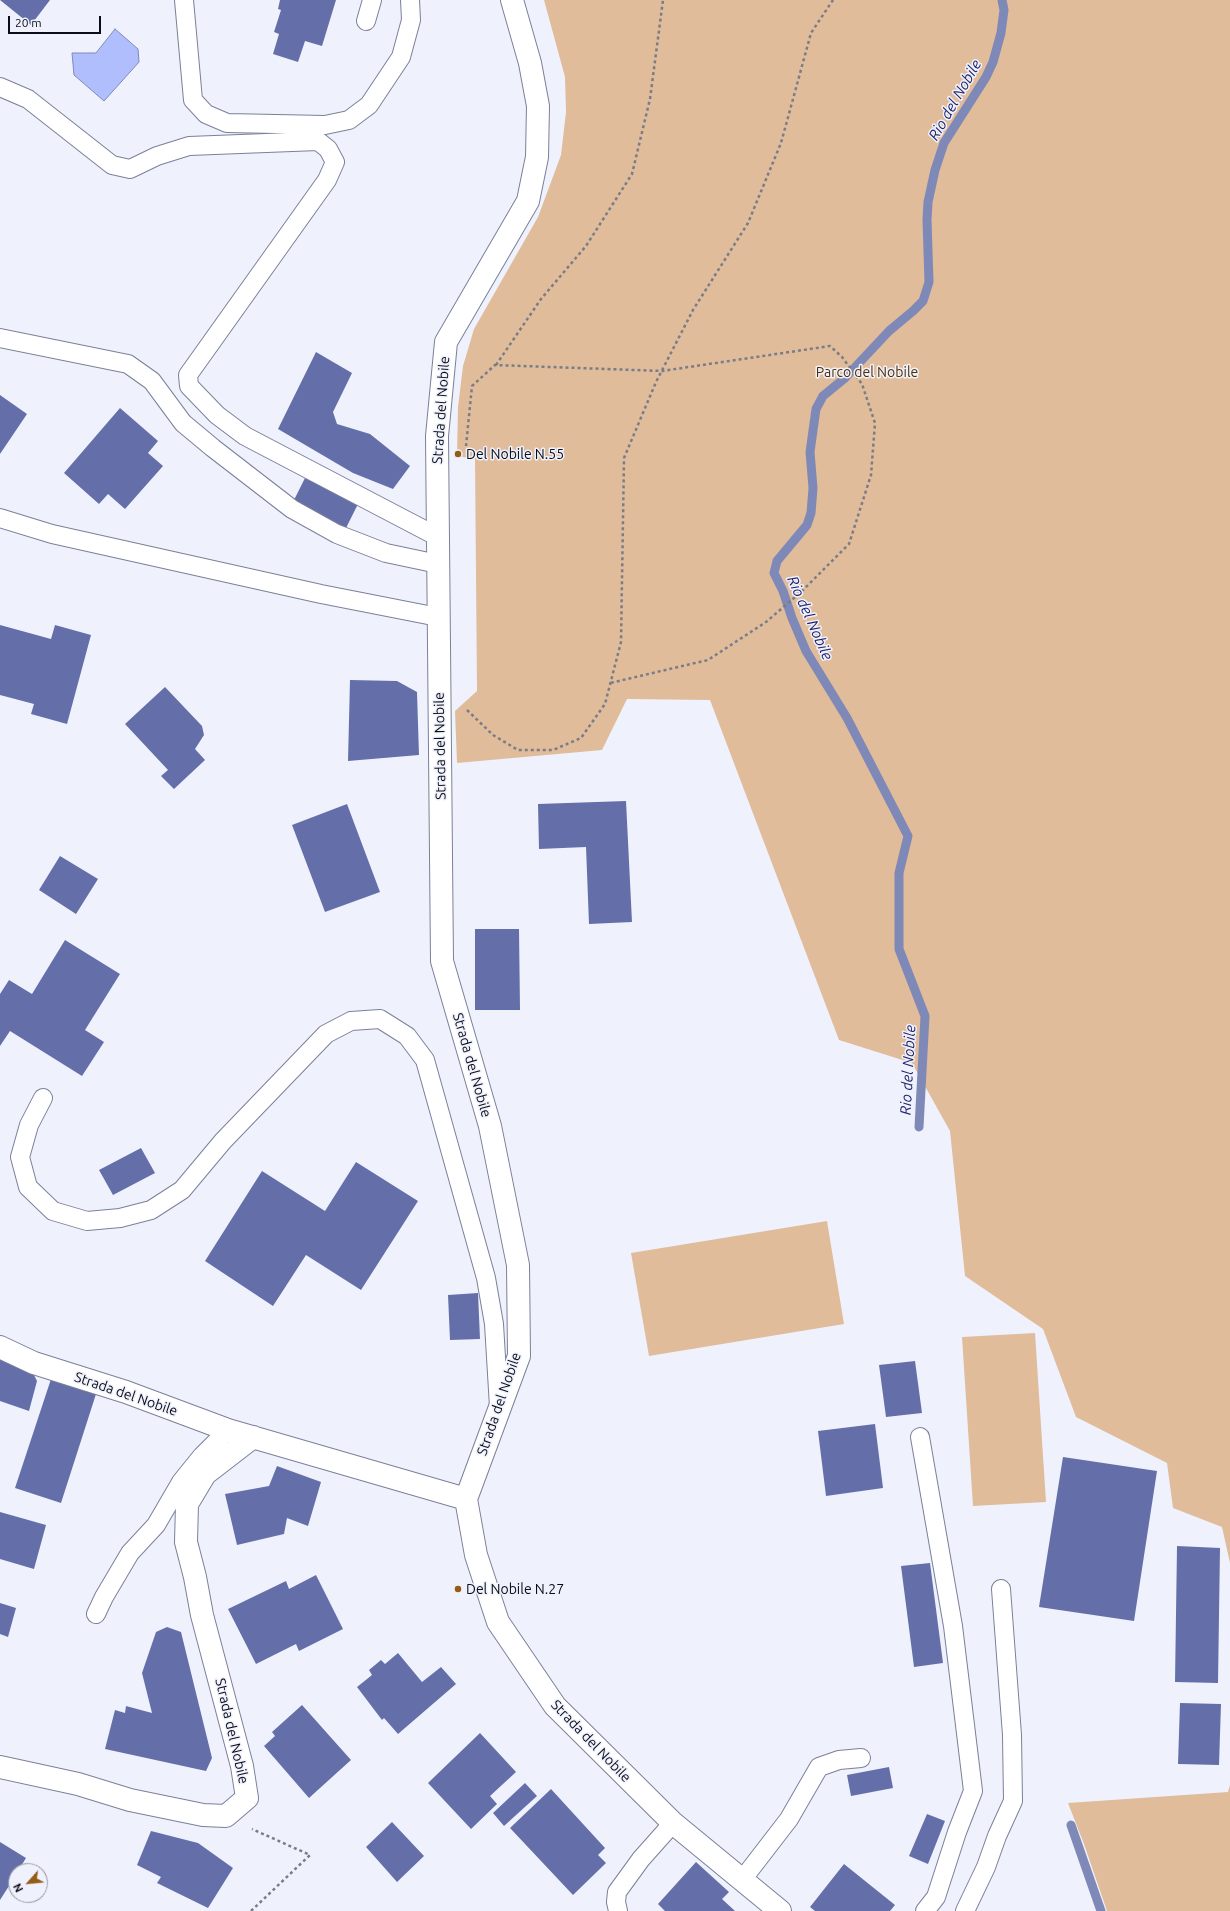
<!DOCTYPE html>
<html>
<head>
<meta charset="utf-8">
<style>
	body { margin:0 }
	#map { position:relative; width:1230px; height:1911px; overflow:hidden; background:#eff2fd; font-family:Ubuntu,sans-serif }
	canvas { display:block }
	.north { position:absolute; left:8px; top:1863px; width:40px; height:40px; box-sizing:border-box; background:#eff2fd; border:1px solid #9496a1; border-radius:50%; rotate:243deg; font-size:11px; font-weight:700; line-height:16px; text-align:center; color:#0b0d16 }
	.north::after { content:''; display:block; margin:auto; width:14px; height:18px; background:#955c17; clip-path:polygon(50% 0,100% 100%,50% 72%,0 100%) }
	.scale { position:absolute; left:8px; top:16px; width:93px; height:18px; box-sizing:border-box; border:2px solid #0b0d16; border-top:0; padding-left:5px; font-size:12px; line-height:14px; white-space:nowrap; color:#0b0d16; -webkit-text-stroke:3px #eff2fd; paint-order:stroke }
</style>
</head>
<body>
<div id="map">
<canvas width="1230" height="1911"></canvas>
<div class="north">N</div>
<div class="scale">20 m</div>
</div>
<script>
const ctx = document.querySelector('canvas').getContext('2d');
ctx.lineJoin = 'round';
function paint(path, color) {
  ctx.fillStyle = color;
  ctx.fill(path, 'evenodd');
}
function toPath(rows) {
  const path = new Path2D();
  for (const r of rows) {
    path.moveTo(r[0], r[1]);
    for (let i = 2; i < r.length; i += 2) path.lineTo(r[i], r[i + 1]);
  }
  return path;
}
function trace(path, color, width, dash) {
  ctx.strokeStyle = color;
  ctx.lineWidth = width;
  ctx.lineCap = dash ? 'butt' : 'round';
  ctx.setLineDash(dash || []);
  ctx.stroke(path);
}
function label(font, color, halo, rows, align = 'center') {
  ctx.font = font + ' Ubuntu,sans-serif';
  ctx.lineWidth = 3;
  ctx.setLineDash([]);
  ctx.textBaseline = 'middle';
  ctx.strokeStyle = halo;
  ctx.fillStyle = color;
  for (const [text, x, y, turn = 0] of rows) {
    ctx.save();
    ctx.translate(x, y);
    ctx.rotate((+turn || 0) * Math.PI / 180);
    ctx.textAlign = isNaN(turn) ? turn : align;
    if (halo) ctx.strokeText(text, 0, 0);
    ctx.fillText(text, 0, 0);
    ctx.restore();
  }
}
paint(toPath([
	[544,0,1230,0,1230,1563,1222,1527,1173,1508,1167,1463,1076,1417,1043,1329,965,1276,950,1131,912,1063,839,1040,710,700,627,699,602,750,457,763,455,711,477,691,475,459,457,456,458,407,463,366,474,329,538,217,561,155,566,112,565,77],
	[827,1221,844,1324,649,1356,631,1253],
	[1035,1333,1046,1502,973,1506,962,1337],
	[1230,1785,1230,1911,1107,1911,1084,1844,1068,1803,1228,1792]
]), '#e0bc9a');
const water = toPath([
	[115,29,138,49,139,62,104,101,74,75,72,53,96,53,115,29]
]);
paint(water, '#b1befe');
trace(water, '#7f89b8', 1);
trace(toPath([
	[919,1127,925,1016,899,949,899,873,908,836,847,718,806,651,792,618,783,591,774,573,777,561,807,525,811,513,813,488,810,452,816,409,823,396,845,378,889,331,913,311,923,301,929,282,927,220,928,202,935,170,944,143,986,77,993,62,1001,33,1004,10,1002,0],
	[1071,1825,1101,1911]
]), '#7f89b8', 9);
paint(toPath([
	[0,0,50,0,31,25],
	[280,0,336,0,322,46,305,41,298,62,273,54,279,34,274,32,281,10,278,9],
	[316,352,352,373,333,412,337,424,370,434,410,466,393,489,353,473,278,429],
	[0,395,27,414,0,454],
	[120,408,158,441,148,453,163,466,125,509,108,494,99,504,64,473],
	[305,478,358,504,345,530,292,504],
	[0,625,51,639,55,625,91,635,67,724,31,714,34,704,0,695],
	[350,680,397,681,417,692,419,755,348,761],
	[165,687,202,726,204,735,195,749,205,760,174,789,161,776,168,770,125,724],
	[626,801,632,922,589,924,586,847,539,849,538,804],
	[347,804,380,892,325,912,292,825],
	[60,856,98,879,76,914,39,890],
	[475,929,519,929,520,1010,475,1010],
	[65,940,120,974,85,1030,104,1042,82,1076,10,1031,0,1046,0,994,9,980,32,994],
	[141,1148,155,1173,113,1195,99,1170],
	[356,1162,418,1201,361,1290,306,1255,273,1306,205,1261,262,1171,325,1211],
	[478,1293,480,1339,450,1340,448,1295],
	[0,1358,31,1369,37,1381,29,1411,0,1401],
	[915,1361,922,1413,886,1417,879,1365],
	[51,1379,96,1394,61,1503,15,1488],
	[875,1424,883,1488,826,1496,818,1431],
	[1063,1457,1157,1471,1134,1621,1039,1607],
	[277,1466,321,1482,308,1526,287,1518,284,1534,237,1545,225,1494,269,1486],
	[0,1512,46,1525,34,1569,0,1559],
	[1177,1546,1220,1548,1218,1683,1175,1682],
	[930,1563,943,1663,914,1667,901,1566],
	[316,1575,343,1629,299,1651,296,1644,256,1664,228,1609,286,1581,289,1589],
	[0,1603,16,1608,8,1637,0,1634],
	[167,1627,181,1632,212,1758,206,1771,105,1749,115,1710,125,1713,126,1706,152,1713,142,1673,156,1632],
	[398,1653,422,1682,441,1667,456,1684,398,1734,384,1718,382,1720,357,1687,372,1675,369,1670,381,1660,385,1664],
	[1180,1703,1221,1704,1219,1765,1178,1764],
	[302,1705,351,1760,309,1798,264,1746,275,1736,272,1732],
	[480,1733,516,1772,490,1796,497,1804,471,1829,428,1783],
	[889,1767,893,1788,851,1796,847,1775],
	[525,1783,537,1796,504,1826,493,1813],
	[551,1789,605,1848,598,1855,606,1863,573,1895,510,1828],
	[927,1814,945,1821,928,1864,909,1856],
	[392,1822,424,1856,397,1882,366,1847],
	[151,1831,198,1843,233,1868,208,1908,157,1883,161,1877,137,1865],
	[0,1842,26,1858,18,1871,16,1871,16,1875,0,1900],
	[696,1862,729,1892,722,1899,735,1911,665,1911,658,1904],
	[844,1864,895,1905,890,1911,815,1911,810,1907]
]), '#646fa9');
const service = toPath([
	[184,0,193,100,206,114,227,123,325,125,349,120,369,105,401,57,411,20,410,0],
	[366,21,372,0],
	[0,87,28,99,112,165,130,169,157,156,189,146,318,141,328,149,335,162,327,180,188,375,189,386,217,415,245,436,438,537],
	[0,338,128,364,152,381,183,423,213,448,292,509,337,534,386,553,438,564],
	[0,518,52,534,321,594,438,617],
	[43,1098,29,1125,20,1157,28,1187,53,1211,87,1221,120,1218,151,1210,182,1190,223,1141,326,1034,351,1021,380,1019,407,1036,425,1060,486,1278,494,1324,499,1407],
	[920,1437,953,1626,973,1791,957,1832,936,1897,925,1911],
	[96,1614,104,1597,130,1553,156,1525,181,1482,202,1456,228,1430],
	[742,1880,789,1819,819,1767,839,1760,861,1758],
	[618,1911,616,1902,617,1892,641,1859,673,1823],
	[965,1911,986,1867,997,1836,1013,1801,1012,1735,1001,1589]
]);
const minor = toPath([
	[512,0,530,63,538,106,537,157,528,201,446,342,437,436,442,961,490,1126,518,1265,519,1356,466,1499,476,1555,498,1622,555,1706,673,1823,780,1911],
	[0,1347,34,1363,126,1392,228,1430,466,1499],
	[0,1767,78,1784,130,1800,203,1815,226,1816,247,1798,242,1766,202,1615,195,1577,186,1542,187,1504,205,1474,253,1437]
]);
trace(service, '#7a8099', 20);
trace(minor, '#7a8099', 24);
trace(toPath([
	[496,365,541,299,586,246,632,174,650,99,663,0],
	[466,446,472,386,495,365,662,371,830,346,842,357,862,384,875,423,871,475,849,544,801,592,766,622,708,660,610,683],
	[467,710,493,735,518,750,553,750,581,738,605,704,621,642,624,458,656,382,693,310,748,223,781,143,811,33,833,0],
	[251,1911,310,1855,252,1829]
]), '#7a7d87', 2.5, [3, 3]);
trace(service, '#fff', 18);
trace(minor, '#fff', 22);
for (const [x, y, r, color] of [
	[458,454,4,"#955c17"],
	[458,1589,4,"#955c17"]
]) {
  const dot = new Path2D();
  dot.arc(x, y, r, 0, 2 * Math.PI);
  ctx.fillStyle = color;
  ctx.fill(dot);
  trace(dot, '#eff2fd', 1.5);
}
label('14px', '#4f2d01', '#eff2fd', [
	["Parco del Nobile",867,372]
]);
label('14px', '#0b0d16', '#eff2fd', [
	["Strada del Nobile",441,410,-86],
	["Strada del Nobile",440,746,-91],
	["Strada del Nobile",472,1065,74],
	["Strada del Nobile",126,1394,19],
	["Strada del Nobile",499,1404,-71],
	["Strada del Nobile",232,1731,77],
	["Strada del Nobile",591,1741,46]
]);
label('14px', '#0b0d16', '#eff2fd', [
	["Del Nobile N.55",466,454],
	["Del Nobile N.27",466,1589]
], 'left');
label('italic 15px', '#21246b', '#eff2fd', [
	["Rio del Nobile",955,100,-60],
	["Rio del Nobile",810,618,66],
	["Rio del Nobile",908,1070,-87]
]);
</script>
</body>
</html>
